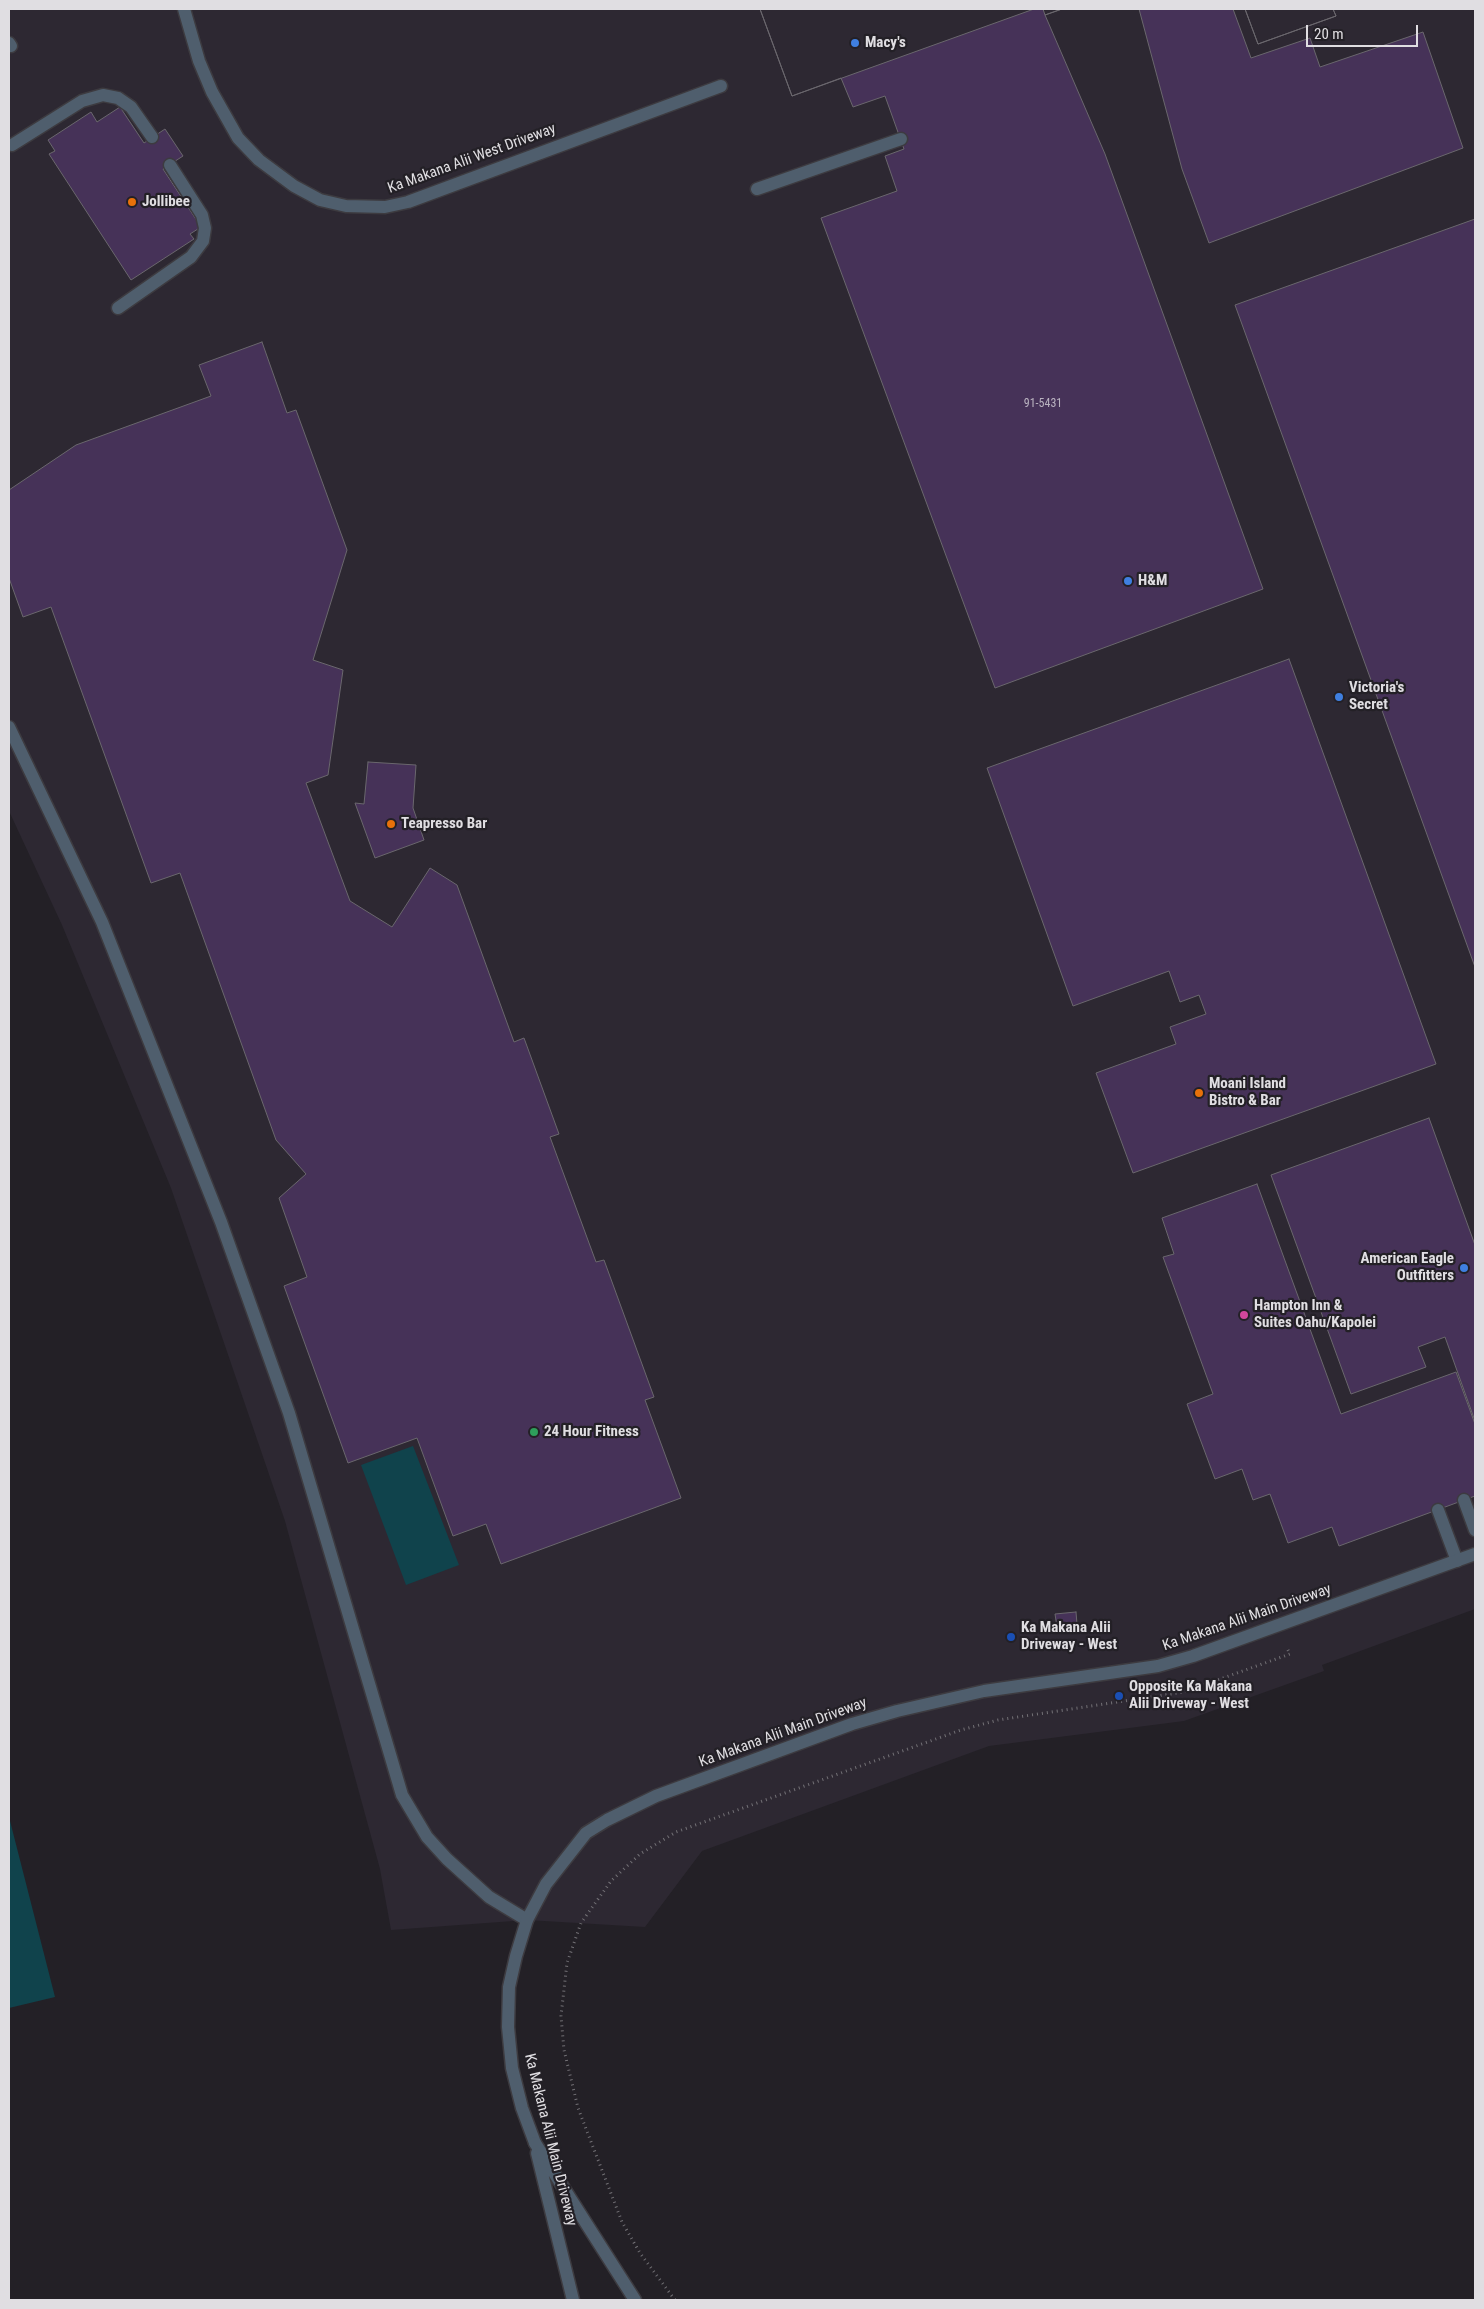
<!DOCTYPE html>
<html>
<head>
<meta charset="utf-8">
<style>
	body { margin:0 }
	#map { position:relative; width:1484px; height:2309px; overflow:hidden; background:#232026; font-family:"Roboto Condensed",sans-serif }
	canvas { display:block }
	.frame { position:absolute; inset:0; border:10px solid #e0dee2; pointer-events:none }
	.scale { position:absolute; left:1306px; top:25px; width:112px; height:22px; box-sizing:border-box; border:2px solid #e0dee2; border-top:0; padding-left:6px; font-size:15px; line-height:18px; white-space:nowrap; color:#e0dee2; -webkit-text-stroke:4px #232026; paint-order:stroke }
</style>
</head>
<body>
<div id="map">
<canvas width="1484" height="2309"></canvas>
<div class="frame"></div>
<div class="scale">20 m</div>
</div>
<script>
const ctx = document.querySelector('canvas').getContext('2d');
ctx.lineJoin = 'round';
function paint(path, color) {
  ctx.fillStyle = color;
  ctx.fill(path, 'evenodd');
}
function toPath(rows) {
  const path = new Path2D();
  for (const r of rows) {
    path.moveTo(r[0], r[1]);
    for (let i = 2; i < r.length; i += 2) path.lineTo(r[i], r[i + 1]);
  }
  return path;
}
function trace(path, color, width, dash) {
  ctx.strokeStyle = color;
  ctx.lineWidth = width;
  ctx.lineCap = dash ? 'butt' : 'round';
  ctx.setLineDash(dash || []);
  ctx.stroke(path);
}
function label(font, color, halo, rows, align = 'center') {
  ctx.font = font + ' "Roboto Condensed",sans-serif';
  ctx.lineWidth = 4.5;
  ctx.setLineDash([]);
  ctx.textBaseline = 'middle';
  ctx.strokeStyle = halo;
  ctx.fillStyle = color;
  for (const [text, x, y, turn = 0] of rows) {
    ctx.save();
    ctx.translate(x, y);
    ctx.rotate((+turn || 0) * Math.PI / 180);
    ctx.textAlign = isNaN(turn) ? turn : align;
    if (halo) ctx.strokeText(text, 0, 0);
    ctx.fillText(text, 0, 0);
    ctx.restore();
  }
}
paint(toPath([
	[9,9,1475,9,1475,1609,1322,1665,1324,1671,1184,1721,989,1746,702,1851,645,1927,527,1920,391,1930,380,1869,285,1521,171,1188,62,925,9,811]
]), '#2d2832');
paint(toPath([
	[413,1446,459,1565,406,1585,361,1465],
	[9,1817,55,1997,9,2008]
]), '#10434c');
const building = toPath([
	[760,9,1062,9,1045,15,1105,154,1263,589,995,688,821,218,897,191,885,156,904,149,885,96,853,107,841,78,792,96,760,9],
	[760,9,1034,9,792,96,760,9],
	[1043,9,1062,9,1045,15,1043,9],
	[1139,9,1233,9,1251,58,1310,38,1320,67,1423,32,1463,148,1209,243,1182,169,1139,9],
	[1245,9,1333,9,1336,16,1258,44,1245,9],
	[1245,9,1333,9,1336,16,1258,44,1245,9],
	[120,107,144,143,165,129,183,156,163,169,201,227,190,234,194,239,131,280,49,154,55,151,48,140,91,112,97,122,120,107],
	[1475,219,1475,967,1235,305,1475,219],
	[262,342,287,413,296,410,347,550,313,660,343,670,328,775,306,783,350,901,392,927,430,868,457,885,514,1042,524,1038,559,1134,550,1137,596,1262,604,1260,654,1397,645,1400,681,1498,501,1564,486,1524,453,1536,417,1438,348,1463,284,1286,307,1277,279,1198,306,1174,276,1140,180,873,151,883,51,607,23,617,9,578,9,490,76,445,211,396,199,365,262,342],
	[1289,659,1436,1064,1133,1173,1096,1073,1176,1044,1170,1027,1206,1014,1199,995,1180,1002,1169,971,1073,1006,987,768,1289,659],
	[368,762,416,765,413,808,424,840,375,858,355,803,364,804,368,762],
	[1429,1118,1475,1245,1475,1421,1445,1337,1418,1347,1426,1367,1351,1394,1271,1175,1429,1118],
	[1257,1184,1341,1414,1456,1372,1475,1424,1475,1496,1339,1546,1332,1527,1288,1543,1270,1494,1253,1500,1242,1469,1215,1479,1187,1404,1213,1394,1163,1257,1174,1254,1162,1218,1257,1184],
	[1076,1612,1077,1624,1057,1627,1055,1614,1076,1612]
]);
paint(building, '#463258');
trace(building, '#6a676d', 1);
const service = toPath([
	[9,43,11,46],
	[12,145,82,101,103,95,118,98,131,107,152,137],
	[757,189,901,139],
	[118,308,191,257,203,241,205,228,202,215,170,165],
	[9,727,102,922,221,1222,289,1413,402,1795,427,1837,447,1859,489,1897,527,1920],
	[1464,1500,1475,1530],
	[1438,1510,1457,1561]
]);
const minor = toPath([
	[184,9,199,61,212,92,238,138,259,160,294,186,320,200,346,206,385,207,408,202,721,86],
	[535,2143,522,2108,512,2068,508,2027,509,1987,516,1956,527,1920,546,1884,586,1833,607,1820,656,1796,852,1724,897,1711,984,1691,1158,1666,1193,1656,1475,1554]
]);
const tertiary = toPath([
	[535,2143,635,2300],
	[537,2153,573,2300]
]);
trace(service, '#3d3b40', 15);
trace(minor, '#3d3b40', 15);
trace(tertiary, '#3d3b40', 15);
trace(toPath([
	[675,2300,640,2253,622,2222,578,2108,564,2050,561,2016,567,1963,581,1923,611,1881,640,1854,676,1832,961,1730,998,1720,1184,1692,1290,1654,1287,1648]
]), '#737176', 3, [1, 4]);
trace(service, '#4f5e6d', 12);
trace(minor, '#4f5e6d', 12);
trace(tertiary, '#4f5e6d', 12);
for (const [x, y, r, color] of [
	[855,43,5,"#3f7fe0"],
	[132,202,5,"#e8710a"],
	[1128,581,5,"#3f7fe0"],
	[1339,697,5,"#3f7fe0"],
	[391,824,5,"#e8710a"],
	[1199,1093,5,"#e8710a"],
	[1464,1268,5,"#3f7fe0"],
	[1244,1315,5,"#d1479c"],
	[534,1432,5,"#2e9e5b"],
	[1011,1637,5,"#1a4fb4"],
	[1119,1696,5,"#1a4fb4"]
]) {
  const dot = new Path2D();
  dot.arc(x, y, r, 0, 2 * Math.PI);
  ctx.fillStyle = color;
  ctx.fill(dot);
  trace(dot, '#232026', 2);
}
label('12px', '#bab3c0', null, [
	["91-5431",1043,404]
]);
label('bold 15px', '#e0dee2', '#232026', [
	["Macy's",865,43],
	["Jollibee",142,202],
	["H&M",1138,581],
	["Victoria's",1349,688],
	["Secret",1349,705],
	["Teapresso Bar",401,824],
	["Moani Island",1209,1084],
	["Bistro & Bar",1209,1101],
	["American Eagle",1454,1259,"right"],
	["Outfitters",1454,1276,"right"],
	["Hampton Inn &",1254,1306],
	["Suites Oahu/Kapolei",1254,1323],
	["24 Hour Fitness",544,1432],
	["Ka Makana Alii",1021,1628],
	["Driveway - West",1021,1645],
	["Opposite Ka Makana",1129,1687],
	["Alii Driveway - West",1129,1704]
], 'left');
label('15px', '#e0dee2', '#232026', [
	["Ka Makana Alii West Driveway",472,159,-20],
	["Ka Makana Alii Main Driveway",1247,1618,-19],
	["Ka Makana Alii Main Driveway",783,1733,-20],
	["Ka Makana Alii Main Driveway",550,2140,76]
]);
</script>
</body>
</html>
